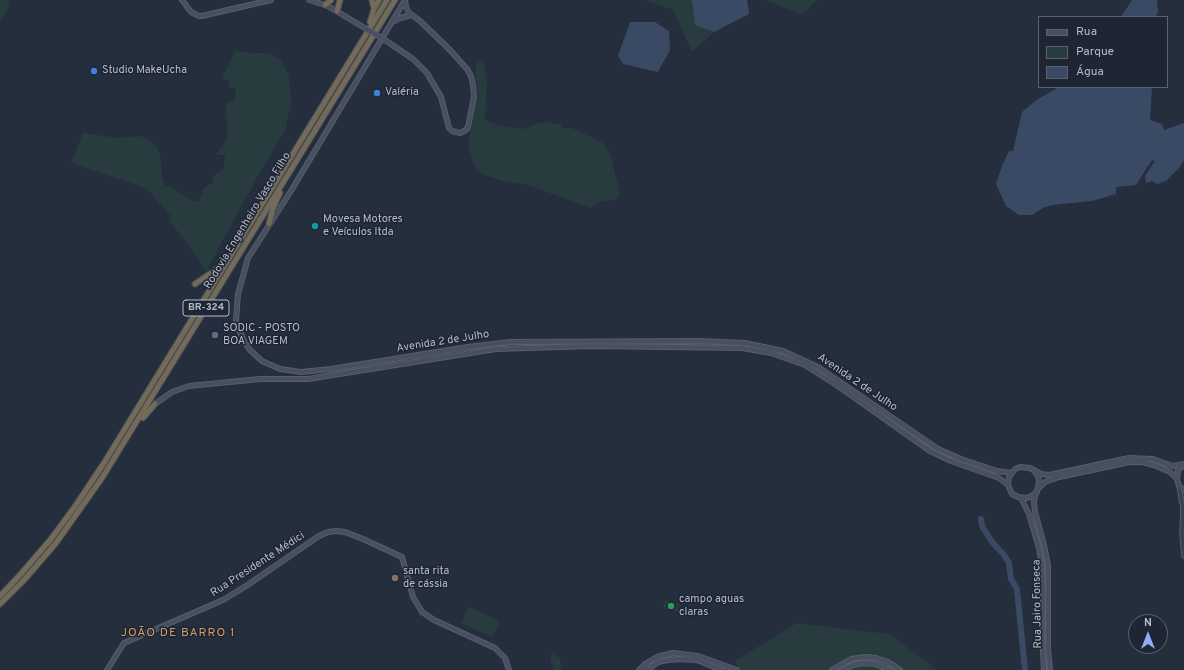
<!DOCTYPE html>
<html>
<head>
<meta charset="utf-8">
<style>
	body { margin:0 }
	#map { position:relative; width:1184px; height:670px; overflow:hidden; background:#252e3d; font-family:Overpass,sans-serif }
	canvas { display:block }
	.legend { position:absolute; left:1038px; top:16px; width:130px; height:72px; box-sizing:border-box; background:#1e2533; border:1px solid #5a616f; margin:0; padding:5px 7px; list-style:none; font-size:12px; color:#b5bbc9 }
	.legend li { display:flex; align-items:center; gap:8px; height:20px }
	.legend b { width:20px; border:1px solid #5a616f }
	.north { position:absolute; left:1128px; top:614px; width:40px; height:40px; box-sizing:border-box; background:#1e2533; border:1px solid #5a616f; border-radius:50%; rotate:0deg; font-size:11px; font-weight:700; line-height:16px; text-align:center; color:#b5bbc9 }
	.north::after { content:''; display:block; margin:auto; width:14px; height:18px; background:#8faff4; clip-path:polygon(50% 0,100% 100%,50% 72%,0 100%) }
</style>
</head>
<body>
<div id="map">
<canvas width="1184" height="670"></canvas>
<ul class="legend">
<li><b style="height:5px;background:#474f60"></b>Rua</li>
<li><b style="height:11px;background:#283c40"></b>Parque</li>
<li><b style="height:11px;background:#3a4964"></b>Água</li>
</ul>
<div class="north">N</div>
</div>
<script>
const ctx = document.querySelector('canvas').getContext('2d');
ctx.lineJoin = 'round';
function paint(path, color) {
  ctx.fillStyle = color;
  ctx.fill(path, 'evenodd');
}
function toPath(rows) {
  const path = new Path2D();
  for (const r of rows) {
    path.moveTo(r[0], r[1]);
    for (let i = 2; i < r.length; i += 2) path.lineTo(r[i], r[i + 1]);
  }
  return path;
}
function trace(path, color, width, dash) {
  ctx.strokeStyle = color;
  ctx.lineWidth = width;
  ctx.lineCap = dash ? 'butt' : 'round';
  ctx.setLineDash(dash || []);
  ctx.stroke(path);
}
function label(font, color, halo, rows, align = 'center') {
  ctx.font = font + ' Overpass,sans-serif';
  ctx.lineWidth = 3;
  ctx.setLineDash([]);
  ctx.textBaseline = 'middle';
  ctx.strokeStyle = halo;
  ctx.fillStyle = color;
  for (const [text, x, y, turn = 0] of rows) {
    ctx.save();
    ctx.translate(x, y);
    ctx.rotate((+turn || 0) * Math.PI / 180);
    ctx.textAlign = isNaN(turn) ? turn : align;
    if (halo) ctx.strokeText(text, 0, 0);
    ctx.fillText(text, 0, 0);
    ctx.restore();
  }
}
paint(toPath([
	[0,0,8,0,9,6,0,23],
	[645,0,747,0,749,14,714,32,692,52,673,10],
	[765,0,817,0,802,15],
	[235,51,252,53,270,53,280,59,289,75,291,104,285,131,264,165,206,271,189,246,169,220,171,216,146,188,71,163,83,133,118,138,141,136,150,141,157,147,161,159,162,177,165,186,172,187,192,201,199,202,203,189,213,182,213,176,224,168,225,155,216,155,225,142,227,135,226,102,234,102,236,88,228,87,229,81,222,78],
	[481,61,483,61,487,79,485,118,489,122,498,125,525,129,532,125,546,122,560,124,562,128,572,128,603,143,610,154,620,193,618,199,600,202,591,208,528,185,507,182,484,175,477,169,471,158,468,144,471,128,478,94,476,79,476,64],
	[665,600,680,604,677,612,663,608],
	[468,607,500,621,492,637,461,623],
	[797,623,889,634,937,670,739,670,735,661],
	[551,653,560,658,562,670,554,670,551,664]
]), '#283c40');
paint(toPath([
	[690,0,747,0,749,14,714,32,695,25,692,1],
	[1132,0,1157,0,1158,12,1156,17,1121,17],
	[630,22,655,22,669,31,670,50,658,72,623,64,618,56],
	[1059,87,1152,87,1150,120,1162,124,1164,130,1184,123,1184,160,1180,167,1166,181,1157,184,1152,181,1146,183,1145,176,1155,161,1152,160,1136,185,1116,187,1116,194,1092,201,1052,205,1043,208,1032,215,1019,215,1006,206,996,184,1002,166,1009,151,1013,151,1022,112,1038,99]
]), '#3a4964');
trace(toPath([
	[981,519,982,526,992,542,1004,555,1009,563,1011,579,1017,589,1025,670]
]), '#3a4964', 6);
const tertiary = toPath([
	[1179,486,1183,508,1182,535,1184,556]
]);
const secondary = toPath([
	[182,0,191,12,199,16,202,16,271,0],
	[309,0,328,6,358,24],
	[405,0,291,191,248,258,238,294,236,321,238,328,245,343,250,350,262,361,280,369,301,372,331,369,468,347,510,342,698,341,745,343,783,351,818,367,938,449,961,459,997,471,1012,473],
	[391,23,400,18,411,15],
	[385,40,413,59,427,73,441,97,449,128,452,131,460,133,466,130,468,127,474,97,473,85,471,76,467,69,450,50,419,20,409,13,406,7,405,0],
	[155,404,172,392,189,386,260,379,308,379,496,349,592,346,742,348,771,353,805,365,838,386,930,451,951,461,999,478,1008,485],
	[1184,465,1178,470,1177,479,1179,486,1184,490],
	[1034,471,1038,476,1039,482,1037,492,1030,497,1026,498,1018,497,1012,494,1008,485,1009,477,1015,469,1020,467,1030,468,1041,474,1049,475,1129,458,1153,459,1173,466,1184,464],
	[1039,488,1045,482,1059,477,1130,462,1142,462,1154,465,1170,472,1177,479],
	[1036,492,1034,502,1035,512,1044,545,1048,565,1048,648,1050,670],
	[1021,498,1029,514,1039,548,1042,566,1043,599,1042,635,1044,670],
	[107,670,124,643,223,600,246,586,319,536,328,532,336,531,345,532,363,539,402,557,413,597,422,612,434,620,495,648,505,658,509,670],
	[639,670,645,664,657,657,673,653,698,656,737,670],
	[648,670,658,662,668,660,679,659,697,660,722,670],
	[832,670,851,659,866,657,876,658,888,662,900,670],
	[842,670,853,665,862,663,875,664,890,670]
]);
const motorway = toPath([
	[325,5,331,0],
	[374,9,379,0],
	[337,11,340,0],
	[370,22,374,9,372,0],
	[269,224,273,208,280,193],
	[195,284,214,271,224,262],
	[143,418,155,404],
	[0,596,20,575,51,539,76,505,104,463,387,0],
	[0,604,25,579,56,543,102,478,395,0]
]);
trace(tertiary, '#575e6c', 5.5);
trace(secondary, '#575e6c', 6);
trace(motorway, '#444b59', 7);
trace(tertiary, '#39404e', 3.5);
trace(secondary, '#474f60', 4);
trace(motorway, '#736a57', 5);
const secondaryBridge = toPath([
	[358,24,385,40]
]);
trace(secondaryBridge, '#575e6c', 6, []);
trace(secondaryBridge, '#474f60', 4);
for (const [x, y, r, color] of [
	[94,71,4,"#3f7fe0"],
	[377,93,4,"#3f7fe0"],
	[315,226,4,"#0f9aa8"],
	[215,335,4,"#5c6f8a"],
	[395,578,4,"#8d6e63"],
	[671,606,4,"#2e9e5b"]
]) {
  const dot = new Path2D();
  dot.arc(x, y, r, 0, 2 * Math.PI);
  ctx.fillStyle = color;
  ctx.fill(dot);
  trace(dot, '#1e2533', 1.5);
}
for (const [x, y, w] of [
	[206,308,46]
]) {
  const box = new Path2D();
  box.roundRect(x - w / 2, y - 8, w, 16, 3);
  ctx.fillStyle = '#1e2533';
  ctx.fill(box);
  trace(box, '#b5bbc9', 1);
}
label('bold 10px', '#b5bbc9', null, [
	["BR-324",206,308]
]);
label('11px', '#b5bbc9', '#1e2533', [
	["Studio MakeUcha",102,71],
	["Valéria",385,93],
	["Movesa Motores",323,220],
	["e Veículos ltda",323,233],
	["SODIC - POSTO",223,329],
	["BOA VIAGEM",223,342],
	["santa rita",403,572],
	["de cássia",403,585],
	["campo aguas",679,600],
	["claras",679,613]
], 'left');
label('11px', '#b5bbc9', '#1e2533', [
	["Rodovia Engenheiro Vasco Filho",248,221,-59],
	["Avenida 2 de Julho",443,342,-9],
	["Avenida 2 de Julho",857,383,34],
	["Rua Presidente Médici",258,565,-33],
	["Rua Jairo Fonseca",1038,604,-91]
]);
ctx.letterSpacing = '1px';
label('12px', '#d19c68', '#1e2533', [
	["JOÃO DE BARRO 1",178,634]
]);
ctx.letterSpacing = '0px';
</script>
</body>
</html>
